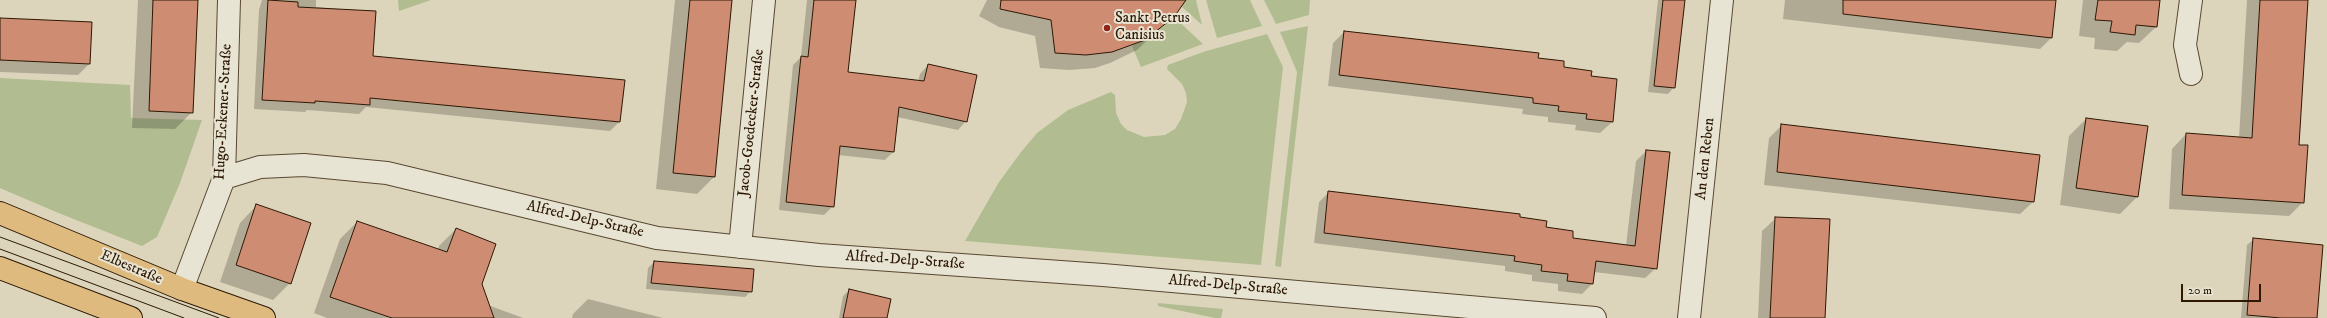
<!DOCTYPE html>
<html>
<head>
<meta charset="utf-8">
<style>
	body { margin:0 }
	#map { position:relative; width:2327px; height:318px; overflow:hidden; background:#dcd5bb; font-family:"IM FELL DW Pica",serif }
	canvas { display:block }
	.scale { position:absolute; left:2181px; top:284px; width:80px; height:18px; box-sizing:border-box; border:2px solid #2d1804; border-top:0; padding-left:5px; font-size:12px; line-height:14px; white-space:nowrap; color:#2d1804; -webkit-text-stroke:3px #e8e4d3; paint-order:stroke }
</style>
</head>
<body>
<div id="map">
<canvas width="2327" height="318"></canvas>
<div class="scale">20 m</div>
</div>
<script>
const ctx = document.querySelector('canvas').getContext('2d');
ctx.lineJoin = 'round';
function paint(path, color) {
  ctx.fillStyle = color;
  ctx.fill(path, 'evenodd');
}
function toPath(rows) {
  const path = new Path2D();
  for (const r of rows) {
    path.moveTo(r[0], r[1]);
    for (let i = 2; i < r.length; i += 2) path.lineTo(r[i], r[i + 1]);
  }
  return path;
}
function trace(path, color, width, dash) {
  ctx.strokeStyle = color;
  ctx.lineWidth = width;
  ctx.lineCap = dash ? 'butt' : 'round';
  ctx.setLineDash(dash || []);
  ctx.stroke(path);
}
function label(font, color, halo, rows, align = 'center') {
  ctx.font = font + ' "IM FELL DW Pica",serif';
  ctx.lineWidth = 4;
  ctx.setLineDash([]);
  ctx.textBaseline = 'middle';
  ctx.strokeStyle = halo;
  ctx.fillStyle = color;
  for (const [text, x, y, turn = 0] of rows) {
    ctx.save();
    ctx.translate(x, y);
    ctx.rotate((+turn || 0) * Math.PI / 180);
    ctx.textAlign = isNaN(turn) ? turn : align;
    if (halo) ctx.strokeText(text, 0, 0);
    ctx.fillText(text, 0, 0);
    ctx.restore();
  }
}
paint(toPath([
	[398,0,431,0,399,11],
	[1186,0,1196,0,1202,25,1181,6],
	[1206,0,1250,0,1262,26,1217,38],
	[1264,0,1310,0,1309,15,1276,24],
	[1174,17,1203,44,1141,67,1132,46,1154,34],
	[1308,26,1281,267,1275,266,1297,72,1280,32],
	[1267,34,1283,67,1261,265,965,241,999,182,1021,152,1037,133,1068,110,1111,92,1115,95,1116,113,1121,124,1127,130,1144,137,1165,135,1175,129,1181,119,1187,102,1186,93,1182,84,1167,69,1168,65,1203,52],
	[0,78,130,85,131,118,202,120,180,183,157,237,142,246,56,212,0,188],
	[1158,303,1223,309,1221,318,1215,318,1158,306]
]), '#b1bd90');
paint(toPath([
	[138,0,197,0,192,112,175,129,132,128],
	[262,0,316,0,316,7,375,12,372,57,624,81,619,122,610,131,366,107,359,114,307,110,305,112,254,109,259,10],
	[675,0,731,0,714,177,697,194,656,189],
	[807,0,855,0,847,73,918,82,920,74,928,65,966,121,958,130,897,117,893,152,885,160,838,155,833,206,824,215,779,210,793,65,801,57],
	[987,0,1185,0,1173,16,1137,50,1110,63,1095,68,1069,70,1040,68,1035,36,999,27,979,16],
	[1658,0,1684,0,1674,87,1668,94,1648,92],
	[1785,0,2055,0,2051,38,2040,49,1783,19],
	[2083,0,2159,0,2156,27,2139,43,2127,42,2117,51,2094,49,2095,38,2079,36],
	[2247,0,2307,0,2298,146,2303,202,2289,216,2169,209,2172,149,2186,134,2239,138],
	[0,19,91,23,89,64,78,75,0,72],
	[1344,32,1537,59,1590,77,1616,80,1612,122,1600,133,1575,130,1576,125,1548,122,1548,117,1522,114,1523,109,1328,86,1333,43],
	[2086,119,2137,197,2120,214,2060,205,2069,136],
	[1782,125,2033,202,2020,214,1764,185,1769,138],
	[1646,151,1656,268,1645,278,1594,272,1592,284,1582,294,1558,291,1558,284,1532,281,1532,275,1505,271,1505,266,1314,243,1319,202,1329,192,1519,218,1572,239,1626,246,1636,161],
	[256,206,290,283,273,300,220,282,240,223],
	[1776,218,1824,318,1758,318,1762,231],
	[357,222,438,250,439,246,456,229,488,305,523,318,327,318,314,313,340,239],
	[2254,239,2316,318,2241,318,2247,245],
	[654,262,751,291,745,297,646,289,648,268],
	[849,290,886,318,839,318,843,296],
	[588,299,663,318,572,318,573,314]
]), '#0003');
const building = toPath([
	[153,0,198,0,193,113,149,111,153,0],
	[268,0,298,2,298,7,376,11,373,56,625,80,620,122,370,98,370,105,315,101,315,103,262,100,268,0],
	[690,0,732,0,715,177,673,173,690,0],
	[814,0,856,0,848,72,924,81,928,64,977,75,967,122,899,107,894,152,840,146,834,207,786,202,801,56,808,57,814,0],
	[1001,0,1186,0,1174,17,1145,40,1112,52,1086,55,1055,53,1051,20,1000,9,1001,0],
	[1663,0,1685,0,1675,88,1654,86,1663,0],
	[1843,0,2056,0,2052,38,1843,14,1843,0],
	[2098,0,2160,0,2157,27,2136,25,2135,35,2110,32,2112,21,2095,20,2098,0],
	[2260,0,2308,0,2299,145,2308,145,2304,203,2182,195,2186,133,2252,138,2260,0],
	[0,18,92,22,90,64,0,60,0,18],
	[1344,31,1539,53,1538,58,1564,61,1564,67,1592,71,1591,76,1617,79,1613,122,1586,119,1587,114,1558,111,1559,106,1533,103,1533,98,1339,75,1344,31],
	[2086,118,2148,126,2138,197,2076,188,2086,118],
	[1781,124,2040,155,2034,202,1777,172,1781,124],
	[1646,150,1670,152,1657,269,1596,261,1593,284,1567,281,1568,274,1541,271,1542,265,1514,261,1515,256,1324,233,1328,191,1520,214,1520,217,1547,221,1546,227,1573,231,1573,238,1635,246,1646,150],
	[256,204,311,223,291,284,236,265,256,204],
	[1775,217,1830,219,1825,318,1770,318,1775,217],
	[357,221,447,252,456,228,496,244,482,284,494,318,392,318,330,297,357,221],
	[2253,238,2323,245,2317,318,2281,318,2247,315,2253,238],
	[654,261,754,269,752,292,651,283,654,261],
	[849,289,891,299,887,318,843,318,849,289]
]);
paint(building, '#ce8c72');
trace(building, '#2d1804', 1);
const minor = toPath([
	[2191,0,2185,45,2191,74],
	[224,178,260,167,304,165,387,173,657,238,819,255,1103,275,1595,318],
	[740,247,764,0],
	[182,289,224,178,229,0],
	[1689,318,1722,0]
]);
const major = toPath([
	[0,213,182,289,264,318],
	[0,268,131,318]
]);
trace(minor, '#594732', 24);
trace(major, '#2d1804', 24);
trace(minor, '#e8e4d3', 22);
trace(major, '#deba7e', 22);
trace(toPath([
	[0,237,219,318],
	[0,249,184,318]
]), '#2d1804', 1);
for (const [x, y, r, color] of [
	[1107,28,4,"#8f2418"]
]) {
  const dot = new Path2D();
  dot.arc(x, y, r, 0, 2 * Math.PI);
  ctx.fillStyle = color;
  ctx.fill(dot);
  trace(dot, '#e8e4d3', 1.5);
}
label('15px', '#2d1804', '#e8e4d3', [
	["Sankt Petrus",1115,19],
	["Canisius",1115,36]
], 'left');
label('15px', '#2d1804', '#e8e4d3', [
	["Hugo-Eckener-Straße",224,112,-87],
	["Jacob-Goedecker-Straße",752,123,-84],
	["An den Reben",1706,159,-84],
	["Alfred-Delp-Straße",585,220,13],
	["Alfred-Delp-Straße",905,261,4],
	["Elbestraße",131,268,23],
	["Alfred-Delp-Straße",1228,286,5]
]);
</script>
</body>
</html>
